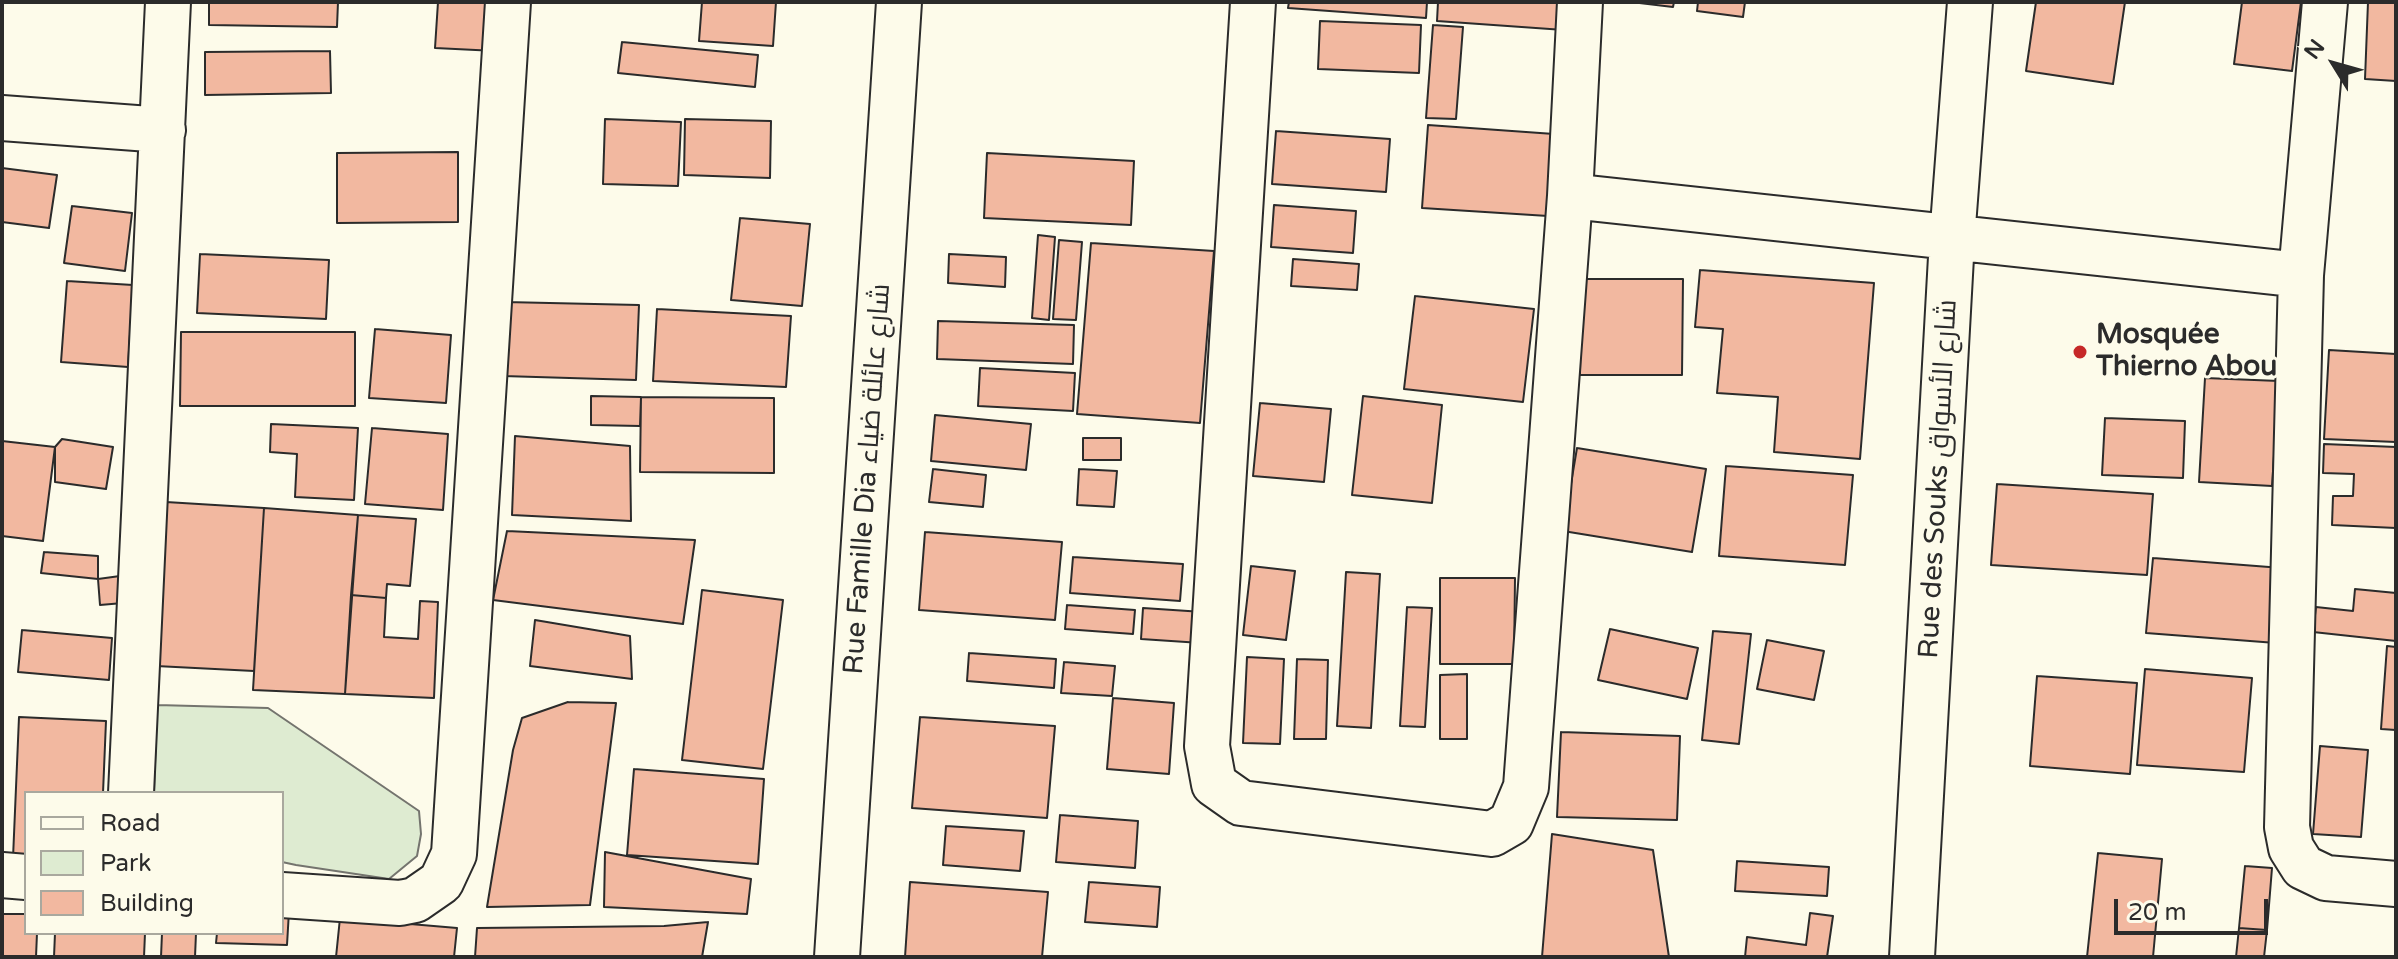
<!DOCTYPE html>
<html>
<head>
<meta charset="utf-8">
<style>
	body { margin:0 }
	#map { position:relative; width:2398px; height:959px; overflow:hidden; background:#fdfbea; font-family:"Varela Round",sans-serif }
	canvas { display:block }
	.frame { position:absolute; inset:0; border:4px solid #2b2b2b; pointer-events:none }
	.legend { position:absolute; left:24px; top:791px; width:260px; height:144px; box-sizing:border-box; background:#fdfbea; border:2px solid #a9a89e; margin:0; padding:10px 14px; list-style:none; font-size:24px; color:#2b2b2b }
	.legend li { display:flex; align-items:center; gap:16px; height:40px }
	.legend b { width:40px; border:2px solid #a9a89e }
	.north { position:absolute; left:2294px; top:24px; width:80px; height:80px; -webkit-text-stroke:6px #fdfbea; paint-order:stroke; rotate:307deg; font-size:22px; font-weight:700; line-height:32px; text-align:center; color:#2b2b2b }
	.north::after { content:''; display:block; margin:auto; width:28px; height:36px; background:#2b2b2b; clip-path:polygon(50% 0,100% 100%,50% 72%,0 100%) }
	.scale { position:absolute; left:2114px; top:899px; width:154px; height:36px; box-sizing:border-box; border:4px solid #2b2b2b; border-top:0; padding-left:10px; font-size:24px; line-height:28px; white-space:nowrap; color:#2b2b2b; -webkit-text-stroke:6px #fdfbea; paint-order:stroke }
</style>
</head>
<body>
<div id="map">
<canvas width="2398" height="959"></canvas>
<div class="frame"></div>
<ul class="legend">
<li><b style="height:10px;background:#fdfbea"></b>Road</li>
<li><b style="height:22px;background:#deebd1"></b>Park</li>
<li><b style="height:22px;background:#f2b8a0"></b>Building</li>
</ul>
<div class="north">N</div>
<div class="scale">20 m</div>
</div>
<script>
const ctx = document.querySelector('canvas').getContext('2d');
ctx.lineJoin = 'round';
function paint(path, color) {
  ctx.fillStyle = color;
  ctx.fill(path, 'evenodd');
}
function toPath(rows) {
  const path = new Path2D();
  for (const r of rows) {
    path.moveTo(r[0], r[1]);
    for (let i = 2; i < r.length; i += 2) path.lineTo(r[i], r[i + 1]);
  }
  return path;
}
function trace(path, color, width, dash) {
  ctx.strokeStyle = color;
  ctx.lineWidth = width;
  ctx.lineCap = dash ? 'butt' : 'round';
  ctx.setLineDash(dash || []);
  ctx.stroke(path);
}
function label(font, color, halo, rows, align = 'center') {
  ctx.font = font + ' "Varela Round",Cairo,sans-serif';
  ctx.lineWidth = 6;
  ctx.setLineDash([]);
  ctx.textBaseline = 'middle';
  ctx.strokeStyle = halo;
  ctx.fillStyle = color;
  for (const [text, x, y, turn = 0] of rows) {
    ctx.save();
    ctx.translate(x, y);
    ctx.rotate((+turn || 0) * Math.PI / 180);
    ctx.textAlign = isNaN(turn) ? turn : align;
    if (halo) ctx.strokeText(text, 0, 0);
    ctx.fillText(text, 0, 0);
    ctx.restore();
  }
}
const green = toPath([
	[157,705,268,708,419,811,421,834,417,856,389,879,296,865,282,862,282,793,154,793,157,705]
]);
paint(green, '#deebd1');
trace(green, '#74746e', 2);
const building = toPath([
	[209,2,338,2,337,27,209,25,209,2],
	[438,2,500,2,496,51,435,48,438,2],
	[702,2,776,2,773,46,699,41,702,2],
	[1289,2,1427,2,1426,18,1288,8,1289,2],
	[1438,2,1566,2,1564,30,1437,21,1438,2],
	[1631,2,1674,2,1673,7,1631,2],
	[1698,2,1745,2,1743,17,1697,11,1698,2],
	[2036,2,2125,2,2113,84,2026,71,2036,2],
	[2242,2,2301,2,2292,71,2234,64,2242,2],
	[2368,2,2396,3,2396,81,2365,79,2368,2],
	[1320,21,1421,25,1419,73,1318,69,1320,21],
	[1433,25,1463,27,1456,119,1426,118,1433,25],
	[622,42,758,55,755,87,618,73,622,42],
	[330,51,331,93,205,95,205,52,330,51],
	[605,119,681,122,678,186,603,184,605,119],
	[685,119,771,121,770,178,684,175,685,119],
	[1428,125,1554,134,1548,216,1422,208,1428,125],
	[1276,131,1390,139,1386,192,1272,184,1276,131],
	[458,152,458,222,337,223,337,153,458,152],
	[987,153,1134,161,1131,225,984,218,987,153],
	[2,168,57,175,49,228,2,222,2,168],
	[1274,205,1356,211,1353,253,1271,247,1274,205],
	[72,206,132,213,125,271,64,263,72,206],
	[740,218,810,224,802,306,731,300,740,218],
	[1038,235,1055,237,1049,320,1032,318,1038,235],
	[1059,240,1082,242,1076,320,1053,319,1059,240],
	[1091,243,1214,251,1200,423,1077,414,1091,243],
	[200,254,329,260,326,319,197,313,200,254],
	[949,254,1006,257,1005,287,948,283,949,254],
	[1293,259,1359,264,1357,290,1291,286,1293,259],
	[1700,270,1874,283,1860,459,1774,452,1778,397,1717,393,1723,329,1695,327,1700,270],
	[1581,279,1683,279,1682,375,1580,375,1581,279],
	[67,281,133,285,128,367,61,362,67,281],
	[1415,296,1534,309,1523,402,1404,389,1415,296],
	[505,302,639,305,636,380,503,376,505,302],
	[657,309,791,316,786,387,653,381,657,309],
	[938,321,1074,325,1073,364,937,359,938,321],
	[375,329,451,335,446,403,369,398,375,329],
	[181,332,355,332,355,406,180,406,181,332],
	[2329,350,2396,354,2396,442,2324,439,2329,350],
	[980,368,1075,373,1073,411,978,406,980,368],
	[2205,378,2279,381,2272,486,2199,482,2205,378],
	[591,396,641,397,640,426,591,425,591,396],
	[1363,396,1442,405,1432,503,1352,495,1363,396],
	[641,397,774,398,774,473,640,472,641,397],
	[1260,403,1331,409,1324,482,1253,476,1260,403],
	[935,415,1031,424,1026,470,931,461,935,415],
	[2105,418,2185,421,2183,478,2102,475,2105,418],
	[271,424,358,428,354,500,295,497,297,454,270,452,271,424],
	[372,428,448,434,443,510,365,504,372,428],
	[515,436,630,446,631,521,512,515,515,436],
	[1083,438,1121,438,1121,460,1083,460,1083,438],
	[62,439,113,447,106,489,55,482,55,447,62,439],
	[2,441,55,447,43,541,2,536,2,441],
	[2324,444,2396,447,2396,528,2332,525,2333,496,2353,496,2354,474,2323,473,2324,444],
	[1577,448,1706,469,1692,552,1563,531,1577,448],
	[1726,466,1853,475,1845,565,1719,556,1726,466],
	[933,469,986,475,983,507,929,502,933,469],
	[1079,469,1117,471,1114,507,1077,505,1079,469],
	[1997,484,2153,494,2147,575,1991,565,1997,484],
	[166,502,264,508,254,671,156,666,166,502],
	[264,508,358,515,345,694,253,690,264,508],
	[358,515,416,519,410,586,387,584,386,598,351,595,358,515],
	[507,531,695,540,683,624,493,600,507,531],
	[925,532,1062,542,1055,620,919,610,925,532],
	[44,552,98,556,98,579,41,573,44,552],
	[1073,557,1183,564,1180,601,1070,593,1073,557],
	[2153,558,2282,568,2276,643,2146,633,2153,558],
	[1251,566,1295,571,1286,640,1243,635,1251,566],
	[1346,572,1380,574,1371,728,1337,726,1346,572],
	[120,576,123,603,100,605,98,579,120,576],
	[1440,578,1515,578,1514,664,1440,664,1440,578],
	[2355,589,2396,593,2396,641,2313,632,2316,607,2353,611,2355,589],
	[702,590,783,600,763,769,682,760,702,590],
	[351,595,386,598,384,637,418,639,420,601,438,602,434,698,345,694,351,595],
	[1067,605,1135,610,1133,634,1065,629,1067,605],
	[1407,607,1432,608,1425,727,1400,726,1407,607],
	[1143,608,1203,612,1201,643,1141,639,1143,608],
	[535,620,630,636,632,679,530,666,535,620],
	[1610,629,1698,648,1687,699,1598,680,1610,629],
	[22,630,112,638,109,680,18,672,22,630],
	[1713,631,1751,634,1739,744,1702,740,1713,631],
	[1767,640,1824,651,1814,700,1757,689,1767,640],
	[2387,646,2396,647,2396,730,2381,729,2387,646],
	[969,653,1056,659,1054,688,967,681,969,653],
	[1247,657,1284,659,1280,744,1243,743,1247,657],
	[1297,659,1328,660,1326,739,1294,739,1297,659],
	[1064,662,1115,666,1112,696,1061,693,1064,662],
	[2145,669,2252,678,2244,772,2137,765,2145,669],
	[1467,674,1467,739,1440,739,1440,675,1467,674],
	[2037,676,2137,683,2130,774,2030,766,2037,676],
	[1113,698,1174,703,1169,774,1107,769,1113,698],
	[568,702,616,703,590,905,487,907,513,750,522,718,568,702],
	[19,717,106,721,103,793,26,793,26,858,13,858,19,717],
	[920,717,1055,726,1047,818,912,808,920,717],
	[1561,732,1680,736,1677,820,1557,817,1561,732],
	[2320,746,2368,750,2361,837,2313,834,2320,746],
	[634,769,764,779,758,864,627,855,634,769],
	[1060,815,1138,821,1135,868,1056,862,1060,815],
	[946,826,1024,831,1020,871,943,865,946,826],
	[1552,834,1653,850,1669,957,1542,957,1552,834],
	[605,852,751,879,747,914,604,907,605,852],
	[2098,853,2162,859,2153,957,2087,957,2098,853],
	[1737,861,1829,867,1827,896,1735,891,1737,861],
	[2245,866,2272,868,2267,930,2239,928,2245,866],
	[910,882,1048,892,1042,957,905,957,910,882],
	[1089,882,1160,887,1157,927,1085,922,1089,882],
	[282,911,289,911,287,945,216,943,217,933,282,933,282,911],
	[1810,913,1833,916,1827,957,1745,957,1747,937,1806,945,1810,913],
	[2,914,26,914,26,933,37,933,36,957,2,957,2,914],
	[340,918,457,928,454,957,336,957,340,918],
	[708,922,702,957,475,957,477,928,664,926,708,922],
	[2239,928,2267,930,2264,957,2236,957,2239,928],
	[55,933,145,933,144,957,54,957,55,933],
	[162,933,196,933,195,957,161,957,162,933]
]);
paint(building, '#f2b8a0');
trace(building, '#2b2b2b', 2);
const minor = toPath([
	[1253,2,1207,746,1214,784,1241,803,1492,834,1511,823,1526,787,1570,196,1580,2],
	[2325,2,2301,275,2287,827,2291,848,2303,867,2326,878,2396,884],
	[2,118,163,130],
	[1570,196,2301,275],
	[131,793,168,2],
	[2,875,26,877],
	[282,895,400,903,415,900,441,882,454,854,508,2],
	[837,957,899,2],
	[1912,957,1952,239,1970,2]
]);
trace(minor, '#2b2b2b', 48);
trace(minor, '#fdfbea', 44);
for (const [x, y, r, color] of [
	[2080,352,8,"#c62828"]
]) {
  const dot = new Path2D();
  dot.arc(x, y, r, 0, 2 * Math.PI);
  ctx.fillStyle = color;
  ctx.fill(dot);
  trace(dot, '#fdfbea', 3);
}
label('bold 28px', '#2b2b2b', '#fdfbea', [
	["Mosquée",2096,336],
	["Thierno Abou",2096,368]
], 'left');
label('28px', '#2b2b2b', '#fdfbea', [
	["Rue Famille Dia شارع عائلة ضياء",868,479,-86],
	["Rue des Souks شارع الأسواق",1939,479,-87]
]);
</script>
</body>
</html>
